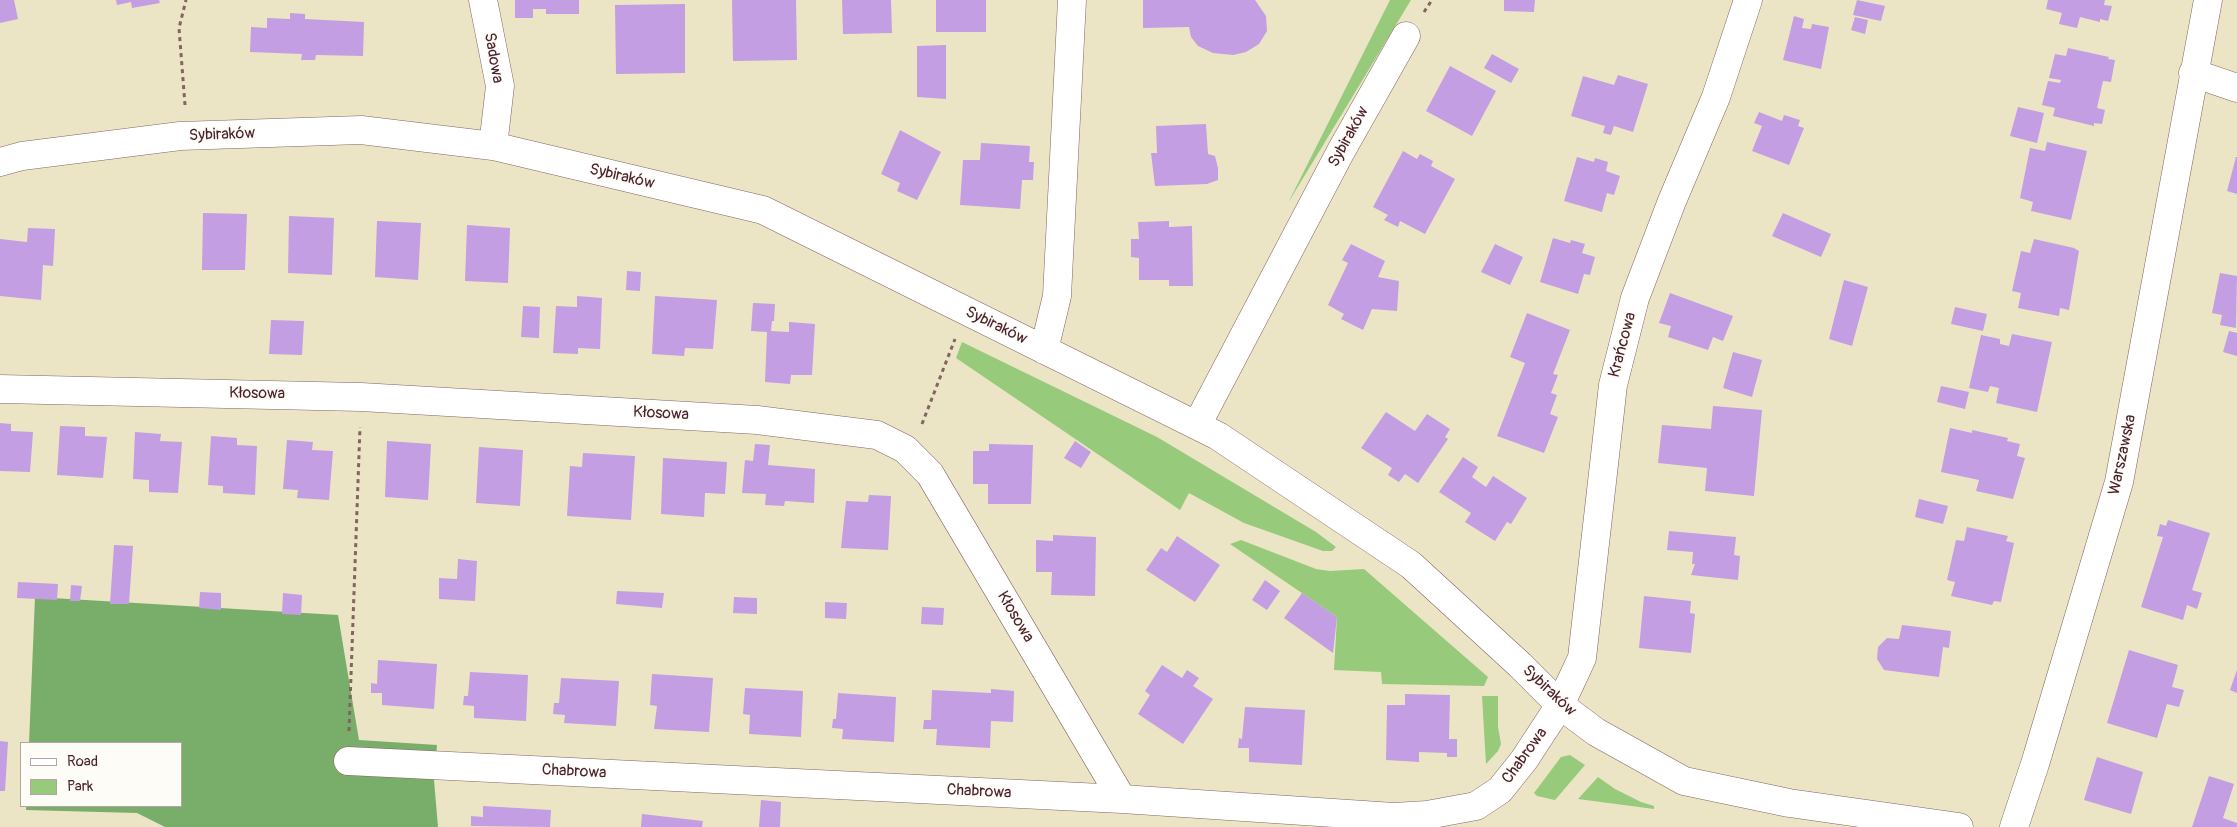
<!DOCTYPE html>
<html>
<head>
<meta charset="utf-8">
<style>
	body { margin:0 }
	#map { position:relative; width:2237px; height:827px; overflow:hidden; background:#ebe5c6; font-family:Pangolin,sans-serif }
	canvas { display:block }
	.legend { position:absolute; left:20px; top:742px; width:162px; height:65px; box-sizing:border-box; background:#fdfcf7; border:1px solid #b5a4a5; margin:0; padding:6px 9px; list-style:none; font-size:15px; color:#4a1f2b }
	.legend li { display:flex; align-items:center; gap:10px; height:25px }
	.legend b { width:25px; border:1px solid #b5a4a5 }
</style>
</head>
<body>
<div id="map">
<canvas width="2237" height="827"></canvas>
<ul class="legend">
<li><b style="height:6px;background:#fff"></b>Road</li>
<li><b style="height:14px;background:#97ca7a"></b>Park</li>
</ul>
</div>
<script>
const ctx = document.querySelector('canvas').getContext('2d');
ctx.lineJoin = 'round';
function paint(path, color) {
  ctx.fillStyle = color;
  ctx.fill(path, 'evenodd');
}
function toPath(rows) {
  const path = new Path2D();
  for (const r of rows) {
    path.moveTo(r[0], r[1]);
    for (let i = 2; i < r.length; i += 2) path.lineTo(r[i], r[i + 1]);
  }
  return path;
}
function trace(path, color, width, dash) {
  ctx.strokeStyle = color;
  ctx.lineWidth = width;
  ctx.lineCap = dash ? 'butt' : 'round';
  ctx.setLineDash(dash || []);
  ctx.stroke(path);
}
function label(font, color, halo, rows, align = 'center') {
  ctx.font = font + ' Pangolin,sans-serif';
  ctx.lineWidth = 4;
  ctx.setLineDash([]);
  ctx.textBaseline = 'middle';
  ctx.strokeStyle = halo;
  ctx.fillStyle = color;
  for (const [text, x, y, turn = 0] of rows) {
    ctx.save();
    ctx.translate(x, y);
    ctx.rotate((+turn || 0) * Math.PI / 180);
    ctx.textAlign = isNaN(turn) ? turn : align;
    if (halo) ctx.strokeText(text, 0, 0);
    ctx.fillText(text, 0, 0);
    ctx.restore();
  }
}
paint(toPath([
	[1390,0,1411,0,1288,203],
	[962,342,1157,437,1316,532,1336,547,1332,551,1323,551,1244,523,1189,493,1180,510,956,358],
	[1241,540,1316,569,1330,571,1364,569,1488,677,1484,686,1382,684,1381,672,1334,670,1337,617,1230,544],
	[1482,696,1498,696,1498,727,1501,744,1498,751,1486,764],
	[1570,755,1585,765,1555,800,1537,796,1534,793,1561,757],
	[1598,777,1615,789,1641,802,1654,806,1654,809,1578,799]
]), '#97ca7a');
paint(toPath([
	[35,597,338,615,359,740,437,745,434,780,438,827,165,827,137,813,26,810,26,806,181,806,181,743,29,743]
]), '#79ae6a');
paint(toPath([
	[0,0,14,0,18,19,0,23],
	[116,0,159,0,160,3,132,8,131,2,117,5],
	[515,0,579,0,579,14,546,14,546,9,533,9,533,18,515,18],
	[732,0,796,0,797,60,733,61],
	[842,0,891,0,892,33,843,34],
	[936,0,986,0,986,32,936,32],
	[1143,0,1255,0,1266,16,1267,31,1259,44,1246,52,1233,55,1213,53,1198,46,1191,37,1189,27,1143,28],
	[1504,0,1535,0,1534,12,1504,11],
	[1857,0,1885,6,1881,21,1853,15],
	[2048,0,2105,0,2104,5,2112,6,2108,21,2100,19,2100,22,2080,17,2077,28,2059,24,2062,13,2046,9],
	[685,4,685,73,616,74,615,5],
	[290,13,305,14,305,19,364,22,363,56,316,55,315,60,301,60,302,54,250,52,251,27,267,28,267,18,290,19],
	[1794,16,1804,19,1802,28,1811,29,1812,24,1829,27,1821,69,1783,60],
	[1855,17,1868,20,1865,34,1851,30],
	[946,45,946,99,917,97,917,46],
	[2068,48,2109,57,2108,59,2115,60,2111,82,2103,81,2097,108,2105,110,2102,124,2094,123,2094,126,2053,116,2055,108,2042,105,2048,81,2060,83,2061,80,2049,78,2055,54,2066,56],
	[1492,54,1519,69,1511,83,1484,68],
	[1450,66,1496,91,1472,136,1426,111],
	[1618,75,1648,84,1633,132,1614,126,1611,135,1603,133,1605,126,1571,116,1583,76,1614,85],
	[2018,107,2044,113,2037,143,2010,136],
	[1759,112,1782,121,1784,115,1800,120,1798,126,1804,128,1789,165,1752,151,1762,126,1754,123],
	[1206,124,1208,154,1215,156,1218,168,1218,180,1207,184,1155,186,1151,153,1157,153,1156,126],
	[900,130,941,152,917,200,897,191,900,183,881,174],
	[2047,142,2087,151,2071,220,2031,211,2033,202,2020,198,2030,148,2045,151],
	[981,143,1030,146,1029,162,1034,162,1033,180,1022,180,1020,209,960,205,963,160,980,160],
	[1403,151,1417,159,1420,154,1433,161,1431,166,1455,179,1425,234,1400,221,1398,227,1384,220,1388,215,1373,207],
	[1577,157,1594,162,1595,158,1608,162,1606,171,1620,176,1614,195,1607,193,1602,212,1564,201],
	[2236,157,2237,157,2237,194,2227,191],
	[203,213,247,214,245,270,202,270],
	[1783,213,1831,234,1821,257,1772,236],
	[289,216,334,218,332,275,288,273],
	[377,221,421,223,418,280,375,277],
	[1169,221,1169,227,1192,226,1193,286,1169,286,1169,280,1139,280,1139,258,1131,257,1131,239,1139,239,1138,222],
	[467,225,510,228,508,283,465,281],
	[28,228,55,229,53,266,43,265,41,300,0,296,0,239,27,242],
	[1553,238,1570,243,1571,240,1585,244,1582,253,1595,257,1590,275,1584,274,1578,294,1540,282],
	[2034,239,2074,248,2079,251,2069,310,2060,308,2059,316,2018,308,2021,293,2012,291,2021,251,2030,253],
	[1351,244,1385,261,1378,277,1399,281,1397,311,1372,309,1363,330,1341,319,1344,314,1328,305,1348,263,1342,260],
	[1495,244,1523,257,1510,285,1481,272],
	[627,271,641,272,640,291,626,290],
	[2220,273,2237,276,2236,328,2220,325,2222,315,2212,313],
	[1844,280,1868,287,1852,346,1829,339],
	[1670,293,1733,316,1723,341,1713,337,1708,350,1668,337,1671,326,1659,323],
	[577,296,602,298,600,349,578,348,578,354,553,353,556,306,577,307],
	[655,296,717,300,713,349,685,348,684,356,652,354],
	[753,303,775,304,774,321,772,321,771,331,789,332,789,322,815,324,812,375,791,375,790,384,765,382,767,332,751,331],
	[523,306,540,307,539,338,521,337],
	[1955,307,1987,314,1983,331,1951,324],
	[1527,313,1570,330,1553,374,1558,375,1551,393,1557,395,1550,414,1558,417,1544,453,1497,436,1525,363,1510,357],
	[271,320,304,321,302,355,269,354],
	[2229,331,2237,333,2237,356,2223,352],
	[2012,334,2052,342,2037,412,1996,403,1999,388,1990,386,1988,392,1969,388,1981,335,2000,339,2000,344,2009,346],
	[1733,352,1762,360,1752,397,1723,388],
	[1941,386,1969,392,1965,409,1937,402],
	[1713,406,1762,410,1754,496,1705,491,1707,468,1658,463,1662,425,1711,429],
	[1386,412,1415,431,1427,414,1450,429,1445,437,1448,439,1418,483,1405,474,1399,482,1388,475,1392,468,1361,448],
	[0,423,11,424,11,431,33,432,30,472,0,471],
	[60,426,85,427,85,436,107,437,103,478,57,475],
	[1950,428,1972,433,1972,430,2008,438,2007,441,2020,444,2017,456,2025,458,2013,499,1976,491,1979,480,1941,472],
	[135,432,161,434,160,441,182,442,178,493,149,492,149,480,133,479],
	[211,436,237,438,237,445,257,446,255,495,223,493,223,486,208,485],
	[287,440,313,442,312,450,333,451,329,500,297,498,298,490,283,489],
	[387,441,431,444,428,500,385,497],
	[1075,441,1091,452,1081,468,1064,458],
	[755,444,770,445,768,465,815,469,814,503,785,501,784,506,765,505,766,494,742,493,745,460,753,461],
	[989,444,1033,445,1031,504,988,504,988,484,973,484,973,451,989,451],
	[479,447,523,450,520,506,476,503],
	[583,453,635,456,631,520,567,516,570,466,582,467],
	[1463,457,1478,467,1472,477,1486,487,1493,476,1527,498,1511,524,1507,522,1495,541,1465,522,1471,513,1439,492],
	[663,458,727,462,725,494,705,493,704,517,661,514],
	[869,495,891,496,888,550,841,548,846,501,868,502],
	[1919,499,1948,506,1943,524,1915,517],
	[2168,520,2210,533,2192,590,2202,593,2197,609,2187,605,2183,620,2141,607,2163,537,2157,536,2160,524,2166,526],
	[1967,527,2008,536,2006,541,2014,543,2001,602,1994,601,1992,605,1951,596,1955,582,1947,580,1956,540,1964,541],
	[1669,531,1736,537,1734,555,1740,556,1738,580,1691,575,1695,564,1692,564,1693,552,1667,550],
	[1053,535,1096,537,1095,596,1051,595,1052,572,1036,572,1036,540,1053,541],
	[1177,536,1220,565,1195,602,1146,570,1161,548,1167,552],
	[114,545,133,546,129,604,110,604],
	[458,559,477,561,475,601,439,599,439,578,457,579],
	[1265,580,1280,591,1267,610,1252,600],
	[18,582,58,584,57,600,17,598],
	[71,585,82,586,80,601,70,601],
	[617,591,664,593,662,608,616,604],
	[200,592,221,593,221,610,199,608],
	[283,593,302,595,301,615,282,614],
	[1302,593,1337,617,1333,653,1284,618],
	[1644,596,1691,601,1690,613,1695,614,1691,653,1639,648],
	[734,597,757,598,757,614,733,613],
	[825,602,847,603,846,619,825,618],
	[922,607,944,608,943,625,921,624],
	[1902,625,1951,631,1949,648,1943,647,1939,677,1884,670,1877,659,1878,647,1887,638,1899,639],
	[2129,650,2178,665,2172,687,2184,690,2179,707,2167,704,2157,738,2107,723],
	[378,660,437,664,434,709,382,705,382,693,371,693,371,683,377,684],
	[1162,665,1182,678,1187,670,1199,678,1193,686,1213,699,1183,744,1138,714,1150,695,1145,691],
	[2237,670,2237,693,2230,690],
	[470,672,528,675,526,721,474,718,474,706,463,705,464,696,468,696],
	[652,674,713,678,709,732,654,729,657,706,650,705],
	[561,678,619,681,616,726,564,723,565,715,553,714,554,703,559,703],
	[745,688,803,691,801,737,749,734,750,715,743,714],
	[991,689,1014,691,1013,722,991,721,990,748,936,745,937,729,923,729,924,720,931,720,932,690,991,693],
	[838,693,896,697,894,742,842,739,843,729,832,728,833,719,836,719],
	[1405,694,1450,695,1449,739,1457,739,1457,757,1447,757,1447,753,1419,752,1419,762,1386,760,1387,705,1405,705],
	[1245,707,1305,710,1302,765,1249,762,1249,748,1238,748,1239,738,1242,739],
	[0,741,8,742,5,791,0,791],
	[2097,757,2143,772,2131,814,2084,800],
	[2209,776,2234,784,2223,818,2237,823,2237,827,2192,827],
	[761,800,781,802,780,827,759,827],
	[483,806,551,810,550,827,471,826,471,816,483,817],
	[642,814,703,821,702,827,641,827]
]), '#c39ee2');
const minor = toPath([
	[483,0,500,86,493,146],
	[2193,73,2237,88],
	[0,162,22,156,180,136,361,130,493,146,763,210,1218,436,1411,565,1520,665,1560,705,1596,732,1684,781,1789,803,1959,827],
	[1044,350,1057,296,1072,0],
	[0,389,361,397,757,420,877,435,905,449,930,474,1122,799],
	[1197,425,1341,151,1406,36],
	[348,761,1122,799,1394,817,1427,815,1476,806,1500,790,1524,760,1560,705,1582,658,1613,385,1635,298,1672,201,1716,97,1748,0],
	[2014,827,2035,764,2119,482,2208,0]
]);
trace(minor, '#826461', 29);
trace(toPath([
	[1424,12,1432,0],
	[185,105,179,28,186,0],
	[922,424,955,339],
	[349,731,360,427]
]), '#826461', 3, [4, 4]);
trace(minor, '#fff', 28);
label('16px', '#4a1f2b', '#fdfcf7', [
	["Sadowa",493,58,80],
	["Sybiraków",222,135,-2],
	["Sybiraków",1349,137,-61],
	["Sybiraków",622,177,13],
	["Sybiraków",996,326,26],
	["Krańcowa",1623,345,-75],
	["Kłosowa",257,394,1],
	["Kłosowa",661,414,3],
	["Warszawska",2123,455,-78],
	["Kłosowa",1015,617,59],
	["Sybiraków",1549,691,43],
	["Chabrowa",1525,756,-54],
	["Chabrowa",574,772,3],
	["Chabrowa",979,792,3]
]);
</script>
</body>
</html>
